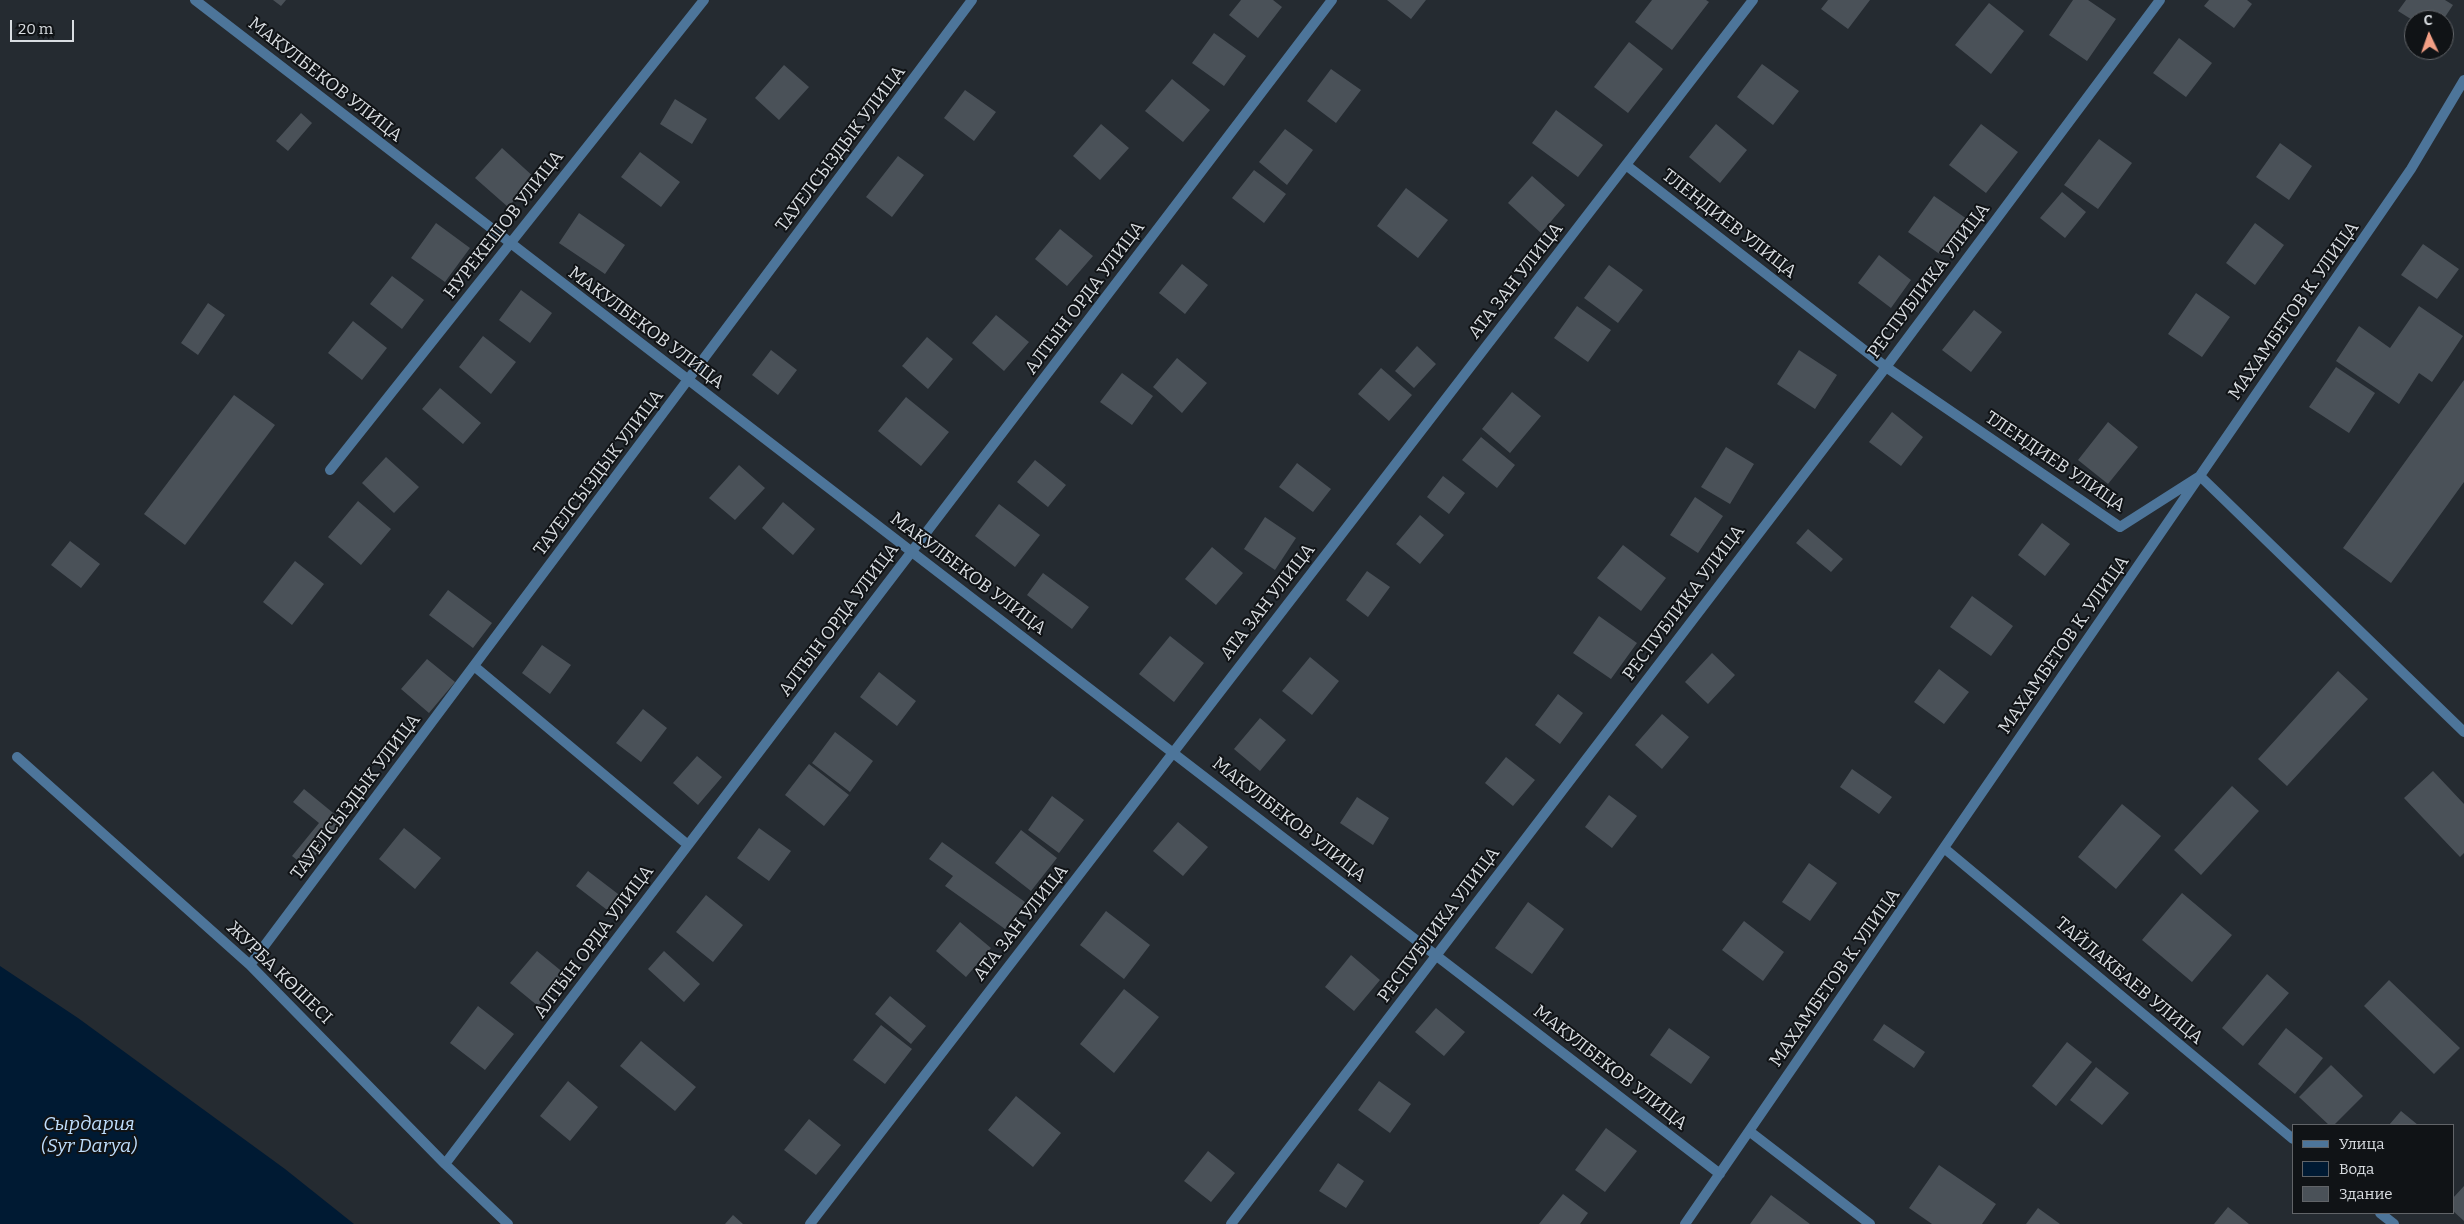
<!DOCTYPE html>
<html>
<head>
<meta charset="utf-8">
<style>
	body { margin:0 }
	#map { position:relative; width:2464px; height:1224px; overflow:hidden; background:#252b31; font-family:Bitter,serif }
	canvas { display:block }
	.legend { position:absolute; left:2292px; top:1124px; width:162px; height:90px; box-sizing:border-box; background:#101316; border:1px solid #616468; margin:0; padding:6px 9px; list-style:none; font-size:15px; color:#dadee2 }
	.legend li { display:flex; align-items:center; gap:10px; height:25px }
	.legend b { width:25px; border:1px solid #616468 }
	.north { position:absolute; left:2404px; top:10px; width:50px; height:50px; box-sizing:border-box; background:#101316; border:1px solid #616468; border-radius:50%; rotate:357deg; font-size:14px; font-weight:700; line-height:20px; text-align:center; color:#dadee2 }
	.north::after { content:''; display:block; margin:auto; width:18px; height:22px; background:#f39f85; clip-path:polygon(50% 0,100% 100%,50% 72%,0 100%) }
	.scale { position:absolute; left:10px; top:20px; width:64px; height:22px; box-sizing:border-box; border:2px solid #dadee2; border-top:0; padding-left:6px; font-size:15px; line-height:18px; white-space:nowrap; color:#dadee2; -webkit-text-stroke:4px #101316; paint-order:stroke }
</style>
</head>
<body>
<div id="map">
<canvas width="2464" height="1224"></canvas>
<ul class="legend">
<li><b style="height:6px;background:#4d759a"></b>Улица</li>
<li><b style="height:14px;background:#001a33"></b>Вода</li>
<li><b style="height:14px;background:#4a5158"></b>Здание</li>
</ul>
<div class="north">С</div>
<div class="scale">20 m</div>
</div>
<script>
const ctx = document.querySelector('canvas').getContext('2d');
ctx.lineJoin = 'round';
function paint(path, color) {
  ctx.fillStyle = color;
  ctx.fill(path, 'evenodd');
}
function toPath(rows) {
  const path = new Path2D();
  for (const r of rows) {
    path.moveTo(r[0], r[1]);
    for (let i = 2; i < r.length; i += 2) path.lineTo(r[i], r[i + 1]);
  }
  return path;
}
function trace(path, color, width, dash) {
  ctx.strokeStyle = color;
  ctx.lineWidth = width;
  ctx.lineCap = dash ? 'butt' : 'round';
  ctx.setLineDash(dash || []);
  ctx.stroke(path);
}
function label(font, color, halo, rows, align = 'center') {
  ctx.font = font + ' Bitter,serif';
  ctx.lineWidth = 4;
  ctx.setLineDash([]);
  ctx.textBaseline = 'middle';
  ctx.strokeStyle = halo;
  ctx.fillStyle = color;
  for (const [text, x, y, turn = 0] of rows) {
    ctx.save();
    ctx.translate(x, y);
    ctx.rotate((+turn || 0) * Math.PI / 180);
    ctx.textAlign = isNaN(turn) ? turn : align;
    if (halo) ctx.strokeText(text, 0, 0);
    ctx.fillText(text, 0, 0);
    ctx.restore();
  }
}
paint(toPath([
	[0,966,78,1018,285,1169,354,1224,0,1224]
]), '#001a33');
paint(toPath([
	[273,0,286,0,281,6],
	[1241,0,1273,0,1282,7,1258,38,1229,15],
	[1387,0,1426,0,1411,19],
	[1652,0,1706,0,1709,2,1672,50,1635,22],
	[1828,0,1870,0,1848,29,1821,9],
	[2073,0,2088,0,2116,19,2087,61,2049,35],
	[2209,0,2247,0,2252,4,2234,28,2204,6],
	[2406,0,2445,0,2453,5,2443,20,2414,21,2398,11],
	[1989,3,2024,31,1991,74,1955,45],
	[1214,33,1246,56,1224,86,1192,63],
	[2179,38,2212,63,2186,97,2153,73],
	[1629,42,1663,69,1628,113,1594,87],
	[1762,64,1799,91,1773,125,1737,97],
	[784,65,809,87,779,120,755,98],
	[1331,69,1361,90,1336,123,1307,101],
	[1172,79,1210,110,1183,142,1145,111],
	[965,90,996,112,974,141,944,118],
	[675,99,707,119,692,144,660,124],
	[1556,110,1603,145,1578,177,1532,143],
	[301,113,312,123,288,151,276,141],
	[1101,124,1129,148,1100,180,1073,156],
	[1716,124,1747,150,1720,183,1689,157],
	[1981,124,2018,152,1986,193,1949,165],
	[1285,129,1313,150,1287,185,1259,162],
	[2099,139,2132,163,2098,209,2064,185],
	[2280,143,2312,166,2289,200,2256,177],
	[502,148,535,178,508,207,475,178],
	[640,152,680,182,661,207,621,177],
	[898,156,924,175,892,217,866,197],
	[1254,170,1286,194,1264,223,1232,198],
	[1532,176,1565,205,1541,233,1508,203],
	[1406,188,1448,220,1418,258,1377,226],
	[2062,192,2086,212,2065,238,2040,218],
	[1934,196,1967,219,1941,255,1908,232],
	[579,213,625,245,605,274,559,243],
	[436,223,470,248,445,282,411,258],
	[2255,223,2284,245,2255,285,2226,263],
	[1060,229,1093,256,1067,286,1035,259],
	[2423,244,2459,269,2437,299,2401,275],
	[1879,255,1911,280,1891,308,1858,283],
	[1182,264,1208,285,1185,314,1159,293],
	[1609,265,1643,290,1618,323,1584,298],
	[392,276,424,300,402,329,370,304],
	[521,290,552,313,530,343,499,320],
	[2196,293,2230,317,2202,357,2168,334],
	[208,303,225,315,198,355,181,343],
	[1577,306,1611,330,1588,362,1554,338],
	[2419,306,2463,336,2432,382,2419,373,2399,404,2336,361,2359,326,2390,348],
	[1974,310,2002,332,1971,372,1942,350],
	[996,315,1029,342,1004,371,972,343],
	[353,321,387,348,362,380,328,353],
	[483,336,516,362,491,394,459,367],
	[927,337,953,359,928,389,902,366],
	[1417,346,1436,364,1414,388,1395,371],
	[771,350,797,370,778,395,752,375],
	[1799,350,1837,375,1815,409,1777,384],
	[1177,358,1207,383,1182,413,1153,387],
	[2336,367,2375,393,2349,433,2309,407],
	[1381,368,1412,395,1389,421,1358,394],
	[1122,373,1153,396,1132,425,1100,402],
	[2464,380,2464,482,2391,583,2343,548],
	[440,388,481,423,463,444,422,409],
	[1512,392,1541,416,1510,453,1482,429],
	[234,395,275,425,185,545,144,514],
	[906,397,949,432,921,466,878,431],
	[1892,412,1923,437,1901,466,1869,442],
	[2108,422,2138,447,2108,484,2078,460],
	[1481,437,1515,465,1497,488,1462,460],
	[1726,447,1754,464,1730,504,1701,487],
	[386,457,419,487,394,513,362,483],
	[1035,460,1066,485,1048,507,1017,482],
	[1297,463,1331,489,1313,512,1279,487],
	[739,465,765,488,735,520,709,498],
	[1443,476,1465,493,1449,514,1427,497],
	[1695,497,1723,516,1698,553,1670,535],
	[358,501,391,529,361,565,328,537],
	[783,502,815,529,793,555,762,528],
	[999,504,1040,535,1015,567,975,536],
	[1420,515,1444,535,1420,564,1396,544],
	[1265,517,1296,538,1275,570,1244,549],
	[2042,523,2070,544,2045,576,2018,555],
	[1808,529,1843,559,1831,572,1796,543],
	[70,541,100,564,81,588,51,565],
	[1623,545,1666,578,1641,611,1597,578],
	[1212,547,1243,573,1216,605,1185,579],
	[295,561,324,584,292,625,263,602],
	[1367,571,1390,587,1368,617,1346,600],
	[1043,573,1089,607,1072,629,1027,595],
	[448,590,492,623,473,648,429,615],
	[1972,596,2013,626,1991,656,1950,627],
	[1599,616,1637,643,1611,679,1573,653],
	[1170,636,1204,663,1174,702,1139,674],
	[542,645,571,665,550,694,522,673],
	[1712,653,1735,675,1708,704,1685,682],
	[1310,657,1339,681,1312,715,1282,691],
	[427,659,455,682,429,713,401,689],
	[1939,669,1969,692,1944,724,1914,702],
	[2338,671,2368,699,2287,786,2258,759],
	[879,672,916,701,897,726,860,697],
	[1558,694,1583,713,1560,744,1535,725],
	[643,709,667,728,641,762,616,743],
	[1662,714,1689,737,1662,769,1635,745],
	[1260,718,1286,740,1260,771,1234,749],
	[835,732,873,761,850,792,812,763],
	[697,756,722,777,698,805,673,783],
	[1506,757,1535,780,1513,806,1485,783],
	[809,764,849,795,824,826,785,795],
	[1852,769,1892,797,1879,814,1840,787],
	[2433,771,2464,804,2464,853,2460,857,2404,798],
	[2232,786,2259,811,2201,875,2174,850],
	[304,789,343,821,306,867,292,856,319,823,293,802],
	[1609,795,1637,816,1612,848,1585,827],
	[1052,796,1084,820,1059,853,1028,830],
	[1357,797,1389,818,1373,845,1340,823],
	[2122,804,2161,836,2116,889,2078,857],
	[1178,822,1208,847,1183,876,1153,851],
	[404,828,441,858,415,889,379,859],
	[759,828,791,851,769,881,737,858],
	[1021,830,1057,858,1031,891,995,863],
	[942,842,1025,902,1005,929,945,886,953,876,929,859],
	[1809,863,1837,883,1810,921,1782,902],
	[588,871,622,897,611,913,576,886],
	[2182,893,2232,935,2192,982,2142,940],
	[706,895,743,925,713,962,676,932],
	[1528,902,1564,929,1532,974,1495,948],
	[1106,911,1150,945,1124,979,1080,945],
	[1744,921,1784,952,1763,981,1722,950],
	[960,922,991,948,966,977,936,951],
	[537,951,565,974,538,1006,510,983],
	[664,951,700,984,684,1002,648,969],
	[1351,955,1380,980,1354,1011,1325,987],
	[2267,974,2289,993,2243,1046,2222,1028],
	[2389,980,2460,1048,2434,1074,2364,1006],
	[1124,989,1159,1017,1114,1073,1080,1044],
	[890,996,926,1026,911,1044,875,1014],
	[478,1006,514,1034,485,1070,450,1043],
	[1436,1008,1465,1032,1444,1056,1415,1032],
	[1884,1024,1925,1052,1914,1068,1873,1040],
	[881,1025,912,1049,885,1084,853,1060],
	[1669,1028,1710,1057,1691,1084,1650,1055],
	[2286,1028,2323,1058,2295,1094,2258,1064],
	[641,1041,696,1087,675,1111,620,1066],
	[2067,1042,2092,1062,2056,1106,2032,1086],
	[2331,1065,2363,1096,2334,1125,2329,1125,2299,1097],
	[2096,1067,2129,1093,2102,1125,2070,1100],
	[568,1081,598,1107,570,1141,540,1116],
	[1379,1081,1411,1104,1390,1133,1358,1110],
	[1016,1096,1061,1133,1033,1167,988,1130],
	[2401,1111,2418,1125,2389,1125],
	[809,1119,841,1145,816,1175,784,1150],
	[1606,1128,1637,1151,1605,1192,1575,1170],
	[1208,1151,1235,1173,1211,1202,1184,1181],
	[1338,1163,1364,1181,1346,1208,1319,1191],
	[1939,1165,1996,1204,1982,1224,1932,1224,1909,1208],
	[2464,1186,2464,1221,2453,1211,2453,1198],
	[1563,1194,1588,1213,1580,1224,1539,1224],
	[1771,1195,1810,1224,1750,1224],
	[2228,1207,2249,1224,2214,1224],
	[2038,1208,2060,1224,2026,1224],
	[733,1215,743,1224,725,1224]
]), '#4a5158');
trace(toPath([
	[195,0,1720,1174],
	[1626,165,1886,367,2120,527,2200,476,2464,732],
	[330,470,704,0],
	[474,666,688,845],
	[17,757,250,965,445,1164,508,1224],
	[1944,848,2293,1139],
	[250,965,972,0],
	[1749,1131,1870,1224],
	[445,1164,1332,0],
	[2380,1213,2394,1224],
	[810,1224,1753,0],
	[1231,1224,1886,367,2160,0],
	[1685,1224,2411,169,2464,80]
]), '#4d759a', 10);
label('18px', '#dadee2', '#101316', [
	["МАКУЛБЕКОВ УЛИЦА",325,80,38],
	["ТАУЕЛСЫЗДЫК УЛИЦА",841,149,-53],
	["ТЛЕНДИЕВ УЛИЦА",1729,224,38],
	["НУРЕКЕШОВ УЛИЦА",504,225,-52],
	["АТА ЗАН УЛИЦА",1516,281,-52],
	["РЕСПУБЛИКА УЛИЦА",1929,281,-53],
	["АЛТЫН ОРДА УЛИЦА",1085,298,-53],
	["МАХАМБЕТОВ К. УЛИЦА",2294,311,-55],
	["МАКУЛБЕКОВ УЛИЦА",646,328,37],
	["ТЛЕНДИЕВ УЛИЦА",2055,462,34],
	["ТАУЕЛСЫЗДЫК УЛИЦА",599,473,-53],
	["МАКУЛБЕКОВ УЛИЦА",968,574,37],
	["АТА ЗАН УЛИЦА",1268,602,-52],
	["РЕСПУБЛИКА УЛИЦА",1684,603,-53],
	["АЛТЫН ОРДА УЛИЦА",839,620,-53],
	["МАХАМБЕТОВ К. УЛИЦА",2064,645,-55],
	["ТАУЕЛСЫЗДЫК УЛИЦА",356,797,-53],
	["МАКУЛБЕКОВ УЛИЦА",1289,820,38],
	["АТА ЗАН УЛИЦА",1021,923,-52],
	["РЕСПУБЛИКА УЛИЦА",1439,925,-53],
	["АЛТЫН ОРДА УЛИЦА",594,942,-53],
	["ЖУРБА КӨШЕСІ",279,973,44],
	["МАХАМБЕТОВ К. УЛИЦА",1835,978,-55],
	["ТАЙЛАКБАЕВ УЛИЦА",2129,981,40],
	["МАКУЛБЕКОВ УЛИЦА",1610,1068,38]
]);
label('italic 19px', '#c0dffe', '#101316', [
	["Сырдария",89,1125],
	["(Syr Darya)",89,1147]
]);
</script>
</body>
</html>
